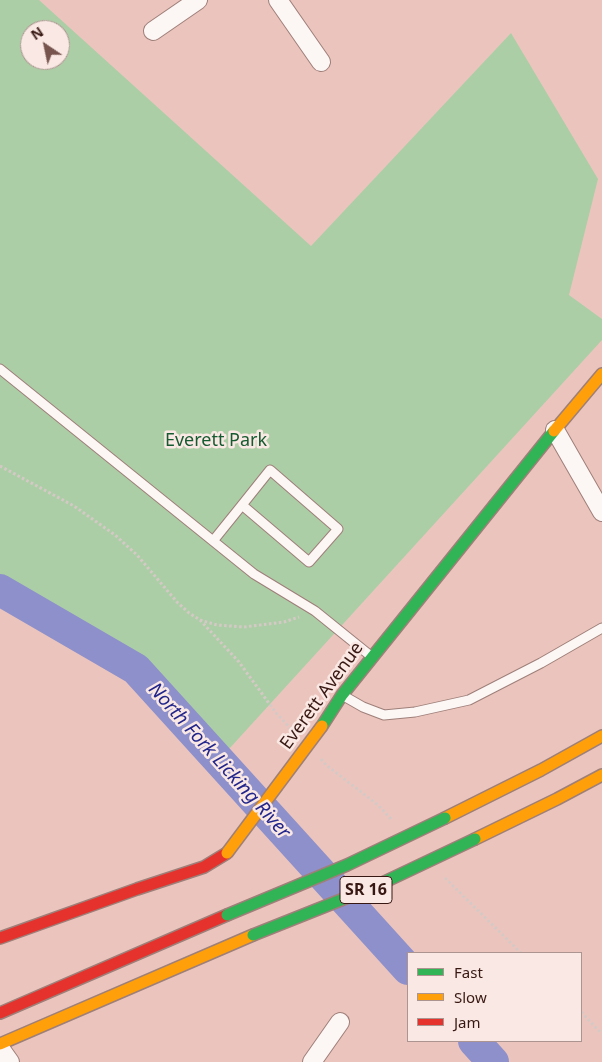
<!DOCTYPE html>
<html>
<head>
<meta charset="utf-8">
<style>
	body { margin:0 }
	#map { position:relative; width:602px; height:1062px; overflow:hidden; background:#ebc5bd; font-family:"Noto Sans",sans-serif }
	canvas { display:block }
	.legend { position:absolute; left:407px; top:952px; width:175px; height:90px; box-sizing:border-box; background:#fae8e4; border:1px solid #ac9590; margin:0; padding:6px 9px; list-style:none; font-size:15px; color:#381812 }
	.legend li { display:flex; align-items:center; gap:10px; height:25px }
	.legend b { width:25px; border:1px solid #ac9590 }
	.north { position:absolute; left:20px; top:20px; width:50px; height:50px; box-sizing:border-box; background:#fae8e4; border:1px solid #ac9590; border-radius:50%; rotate:326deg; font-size:14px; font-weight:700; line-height:20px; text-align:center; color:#381812 }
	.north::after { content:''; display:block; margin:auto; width:18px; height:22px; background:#77554e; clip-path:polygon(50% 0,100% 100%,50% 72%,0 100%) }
</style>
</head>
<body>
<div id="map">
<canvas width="602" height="1062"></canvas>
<ul class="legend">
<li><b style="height:6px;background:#30b455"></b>Fast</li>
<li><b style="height:6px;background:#ff9f0a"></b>Slow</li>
<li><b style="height:6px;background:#e5322d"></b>Jam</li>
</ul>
<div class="north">N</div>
</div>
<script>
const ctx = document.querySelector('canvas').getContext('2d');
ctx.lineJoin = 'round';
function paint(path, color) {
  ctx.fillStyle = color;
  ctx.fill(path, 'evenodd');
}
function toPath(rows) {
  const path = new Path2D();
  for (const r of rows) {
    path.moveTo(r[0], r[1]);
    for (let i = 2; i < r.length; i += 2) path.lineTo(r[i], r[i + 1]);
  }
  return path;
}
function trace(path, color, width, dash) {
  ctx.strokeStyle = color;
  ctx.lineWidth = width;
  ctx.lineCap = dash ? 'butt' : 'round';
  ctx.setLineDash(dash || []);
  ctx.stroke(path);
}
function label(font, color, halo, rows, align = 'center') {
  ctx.font = font + ' "Noto Sans",sans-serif';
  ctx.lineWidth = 5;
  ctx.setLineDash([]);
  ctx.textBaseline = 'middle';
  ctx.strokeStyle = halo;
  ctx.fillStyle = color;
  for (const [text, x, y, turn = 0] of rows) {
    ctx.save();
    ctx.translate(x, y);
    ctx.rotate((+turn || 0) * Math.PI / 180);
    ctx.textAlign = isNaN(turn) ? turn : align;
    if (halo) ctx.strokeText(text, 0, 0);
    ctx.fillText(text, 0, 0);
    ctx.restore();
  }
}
paint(toPath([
	[0,0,39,0,311,246,511,33,598,179,569,295,602,319,602,340,219,760,136,669,0,590],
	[30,30,60,30,60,60,30,60]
]), '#accea6');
trace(toPath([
	[0,590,136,669,408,969],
	[474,1041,493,1062]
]), '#8e90cb', 32);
const lane = toPath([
	[0,369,254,574,315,611,372,657],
	[213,541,242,505,270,470,338,529,309,562,242,505],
	[342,695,363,707,384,715,415,712,469,700,541,663,602,628]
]);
const street = toPath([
	[278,0,321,62],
	[153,31,198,0],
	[555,430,602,512],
	[0,1048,10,1062],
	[312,1062,340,1022]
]);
const fast = toPath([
	[322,726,342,695,554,431]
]);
const slow = toPath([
	[554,431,602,374],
	[445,818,541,770,602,736],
	[475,839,557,799,602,775],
	[0,1044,253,935]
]);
const jam = toPath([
	[0,938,137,889,204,867,227,853],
	[0,1013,227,915]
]);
trace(lane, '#9e7f79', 11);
trace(street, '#9e7f79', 20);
trace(fast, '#9e7f79', 14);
trace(slow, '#9e7f79', 14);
trace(jam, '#9e7f79', 14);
trace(toPath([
	[0,466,74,506,115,535,137,555,177,602,189,613,200,620,217,625,244,627,284,622,299,617],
	[200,620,239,662,276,713,294,732],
	[321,759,326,765,378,805,392,820],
	[445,878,521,953],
	[581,1012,602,1034]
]), '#d5c9c6', 3, [2.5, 2.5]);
trace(lane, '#fcf6f5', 9);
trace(street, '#fcf6f5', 18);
trace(fast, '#30b455', 11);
trace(slow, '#ff9f0a', 11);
trace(jam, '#e5322d', 11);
const fastBridge = toPath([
	[227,915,347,865,445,818],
	[253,935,376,886,475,839]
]);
const slowBridge = toPath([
	[227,853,322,726]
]);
trace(fastBridge, '#9e7f79', 14, []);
trace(slowBridge, '#9e7f79', 14, []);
trace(fastBridge, '#30b455', 11);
trace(slowBridge, '#ff9f0a', 11);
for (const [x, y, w] of [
	[366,890,52]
]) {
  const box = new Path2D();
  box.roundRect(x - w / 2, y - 13.5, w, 27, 4);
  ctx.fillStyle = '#fae8e4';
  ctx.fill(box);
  trace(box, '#381812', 1);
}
label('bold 16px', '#381812', null, [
	["SR 16",366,890]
]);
label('18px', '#155b30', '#fae8e4', [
	["Everett Park",216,441]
]);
label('18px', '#381812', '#fae8e4', [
	["Everett Avenue",322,696,-54]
]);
label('italic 19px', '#22268c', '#fae8e4', [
	["North Fork Licking River",219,761,48]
]);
</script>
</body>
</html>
